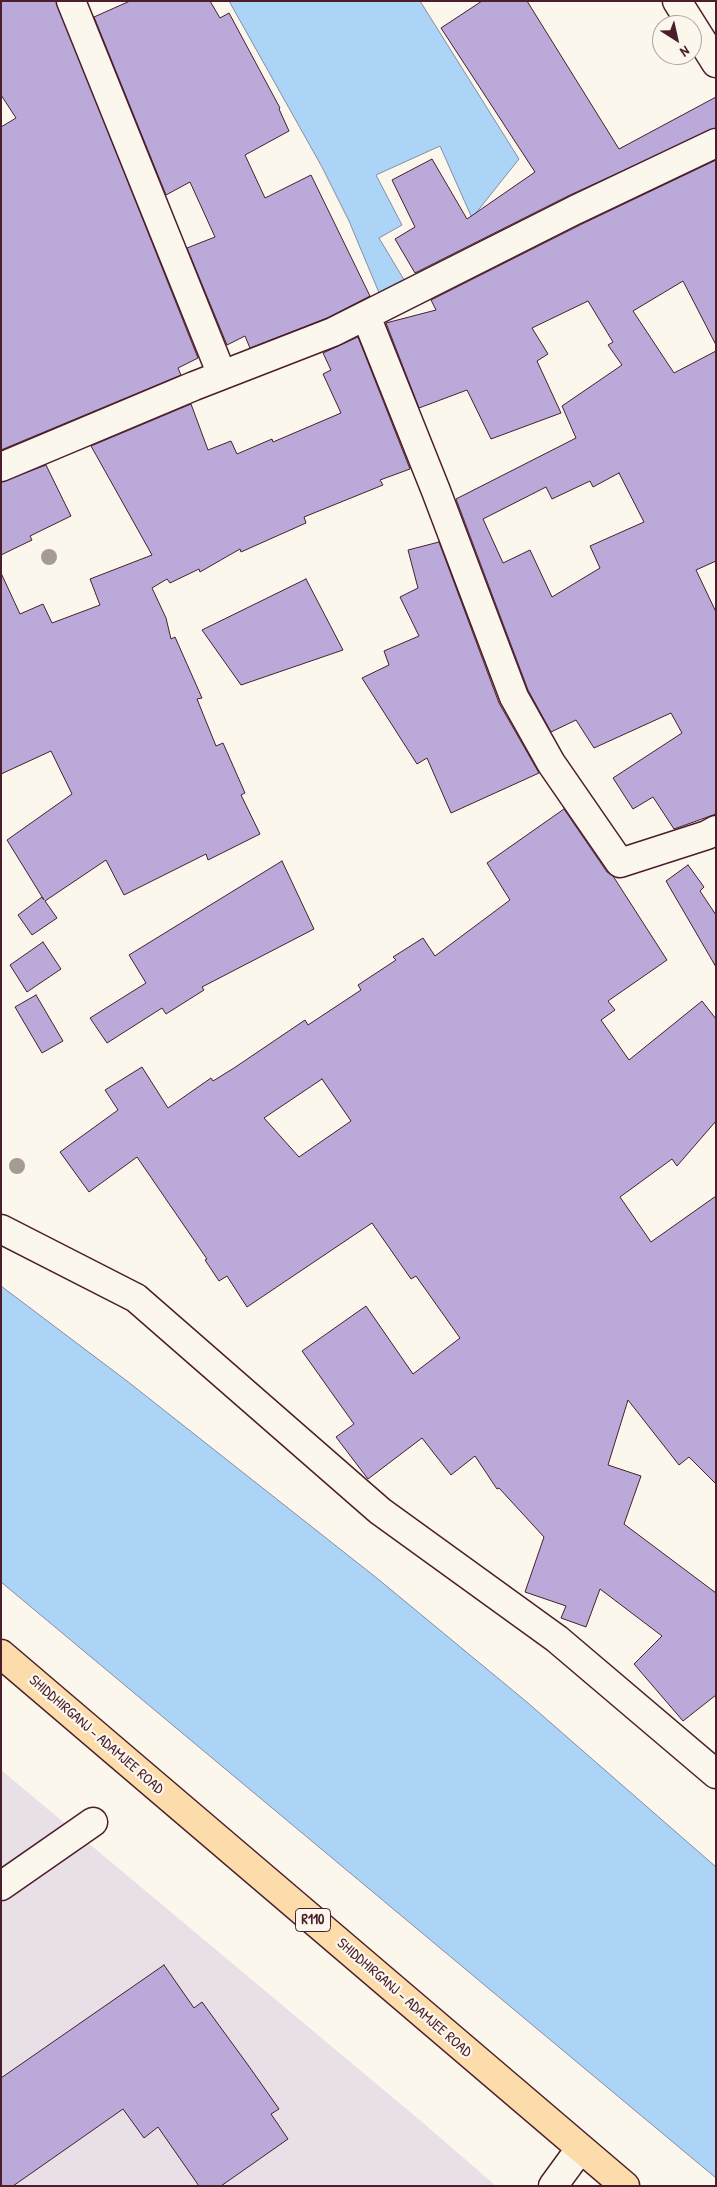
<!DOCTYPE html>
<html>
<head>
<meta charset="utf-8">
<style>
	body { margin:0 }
	#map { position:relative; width:717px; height:2187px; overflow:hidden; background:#fbf7ec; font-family:"Patrick Hand",sans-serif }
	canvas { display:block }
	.frame { position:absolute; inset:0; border:2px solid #4a1f2b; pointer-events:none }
	.north { position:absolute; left:652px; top:15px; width:50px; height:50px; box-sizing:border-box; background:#fbf7ec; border:1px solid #b4a19f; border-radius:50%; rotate:145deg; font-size:14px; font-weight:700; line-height:20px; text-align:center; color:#4a1f2b }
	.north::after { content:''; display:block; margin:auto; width:18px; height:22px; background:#4a1f2b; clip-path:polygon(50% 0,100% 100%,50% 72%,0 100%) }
</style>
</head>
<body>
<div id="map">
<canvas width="717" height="2187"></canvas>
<div class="frame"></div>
<div class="north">N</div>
</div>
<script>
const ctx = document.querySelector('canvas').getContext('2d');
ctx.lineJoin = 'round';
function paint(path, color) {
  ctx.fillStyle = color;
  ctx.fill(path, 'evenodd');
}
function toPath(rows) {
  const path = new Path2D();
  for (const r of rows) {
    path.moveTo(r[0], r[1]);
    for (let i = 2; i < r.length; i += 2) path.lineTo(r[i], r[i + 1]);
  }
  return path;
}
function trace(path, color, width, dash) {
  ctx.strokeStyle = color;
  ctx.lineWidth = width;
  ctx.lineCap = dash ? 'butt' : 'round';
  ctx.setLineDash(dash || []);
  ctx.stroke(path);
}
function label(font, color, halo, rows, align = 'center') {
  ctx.font = font + ' "Patrick Hand",sans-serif';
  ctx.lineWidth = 4.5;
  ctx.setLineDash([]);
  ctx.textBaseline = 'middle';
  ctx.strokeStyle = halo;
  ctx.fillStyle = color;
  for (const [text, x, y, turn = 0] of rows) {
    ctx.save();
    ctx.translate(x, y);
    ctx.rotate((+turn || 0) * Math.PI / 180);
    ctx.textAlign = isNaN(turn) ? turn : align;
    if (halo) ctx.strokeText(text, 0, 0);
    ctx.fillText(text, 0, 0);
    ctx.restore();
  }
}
paint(toPath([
	[1,1770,422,2122,496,2186,1,2186]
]), '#e8e0e6');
const water = toPath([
	[229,1,420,1,519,159,472,218,440,146,376,175,402,225,379,238,406,283,380,295,349,221,322,167,229,1],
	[1,1286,127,1381,378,1579,528,1703,716,1867,716,2178,1,1582,1,1286]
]);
paint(water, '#acd4f6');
trace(water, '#858ca5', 1);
const building = toPath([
	[1,1,56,1,198,358,178,368,181,375,1,450,1,127,16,118,1,95,1,1],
	[130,1,210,1,220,18,229,13,280,108,279,109,289,131,245,155,265,198,311,175,370,296,327,318,250,348,245,336,227,345,187,248,215,237,190,182,166,195,94,17,130,1],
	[482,1,527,1,619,149,716,97,716,128,568,196,415,273,395,239,415,227,392,180,432,159,467,219,535,172,441,28,482,1],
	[716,160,716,345,683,281,633,311,674,373,716,351,716,561,696,570,716,612,716,814,674,829,653,797,633,809,613,778,682,733,671,713,594,748,576,720,551,732,528,690,456,499,576,438,562,406,622,365,608,345,613,342,588,301,532,328,548,354,537,361,561,413,491,439,467,390,419,408,386,323,436,310,431,300,582,224,716,160],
	[619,473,644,522,590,546,600,568,552,597,530,550,503,563,483,519,546,487,552,499,590,481,593,487,619,473],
	[358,337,410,469,380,480,383,485,304,517,306,523,241,552,240,549,200,572,199,569,170,583,167,579,152,588,166,618,171,639,175,637,202,698,197,699,216,746,223,743,245,793,241,795,260,834,208,860,206,854,124,895,106,860,45,901,57,918,32,935,18,915,42,897,44,900,7,840,72,794,51,751,1,774,1,573,20,614,43,604,52,623,100,605,90,579,152,555,91,446,191,404,208,450,231,441,237,454,272,439,273,442,341,413,323,374,331,370,323,353,358,337],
	[46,465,71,516,30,536,32,540,1,555,1,482,46,465],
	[439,542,499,703,539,773,451,813,427,758,417,764,362,678,389,665,384,651,419,636,400,597,418,588,408,550,439,542],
	[306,579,343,650,241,685,202,630,306,579],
	[564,809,607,872,613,876,667,960,608,1001,615,1010,601,1020,629,1060,702,1001,716,1019,716,1121,677,1166,672,1159,620,1197,651,1242,716,1196,716,1484,689,1457,679,1465,628,1400,608,1465,641,1476,624,1524,716,1593,716,1695,683,1721,634,1664,662,1636,600,1589,586,1627,561,1618,566,1606,525,1592,544,1537,499,1488,497,1489,475,1456,451,1475,422,1438,368,1479,336,1437,354,1424,302,1351,366,1306,413,1374,460,1338,416,1276,411,1279,372,1223,247,1307,227,1276,219,1281,205,1260,207,1259,137,1157,89,1192,60,1152,118,1110,105,1090,142,1067,168,1108,211,1078,213,1081,234,1068,305,1020,308,1025,361,990,358,985,396,960,393,957,423,938,435,956,510,900,487,863,564,809],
	[322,1079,351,1121,299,1157,264,1118,322,1079],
	[282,861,314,929,202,987,204,990,166,1014,162,1008,107,1043,90,1018,146,983,129,955,282,861],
	[688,865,704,887,700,891,716,915,716,967,666,881,688,865],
	[43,942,61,969,27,992,10,965,43,942],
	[36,995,63,1041,42,1053,15,1007,36,995],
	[164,1965,194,2008,202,2002,248,2065,279,2109,271,2114,288,2139,221,2186,199,2186,158,2127,144,2138,123,2109,13,2186,1,2186,1,2078,164,1965]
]);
paint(building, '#baa9d9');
trace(building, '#4a1f2b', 1);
const minor = toPath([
	[71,1,222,375],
	[677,1,716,63],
	[366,316,436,491,514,697,551,763,620,863,707,835,716,830],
	[1,467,194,386,333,332,575,210,716,143],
	[1,1229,136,1298,380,1511,557,1639,716,1774],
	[1,1886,93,1822],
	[553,2186,580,2149]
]);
const major = toPath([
	[1,1654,625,2186]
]);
trace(minor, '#4a1f2b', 31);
trace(major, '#4a1f2b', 31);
trace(minor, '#fbf7ec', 28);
trace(major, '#fddcac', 28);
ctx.fillStyle = '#a69b93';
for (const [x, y] of [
	[49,557],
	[17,1166]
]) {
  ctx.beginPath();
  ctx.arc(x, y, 8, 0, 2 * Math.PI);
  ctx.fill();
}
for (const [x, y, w] of [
	[313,1920,35]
]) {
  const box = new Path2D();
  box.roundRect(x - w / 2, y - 11.5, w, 23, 4);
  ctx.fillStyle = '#fbf7ec';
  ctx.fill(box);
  trace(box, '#4a1f2b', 1);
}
label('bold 14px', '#4a1f2b', null, [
	["R110",313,1920]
]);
label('15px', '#4a1f2b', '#fbf7ec', [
	["SHIDDHIRGANJ - ADAMJEE ROAD",96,1735,41],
	["SHIDDHIRGANJ - ADAMJEE ROAD",404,1998,41]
]);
</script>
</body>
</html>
